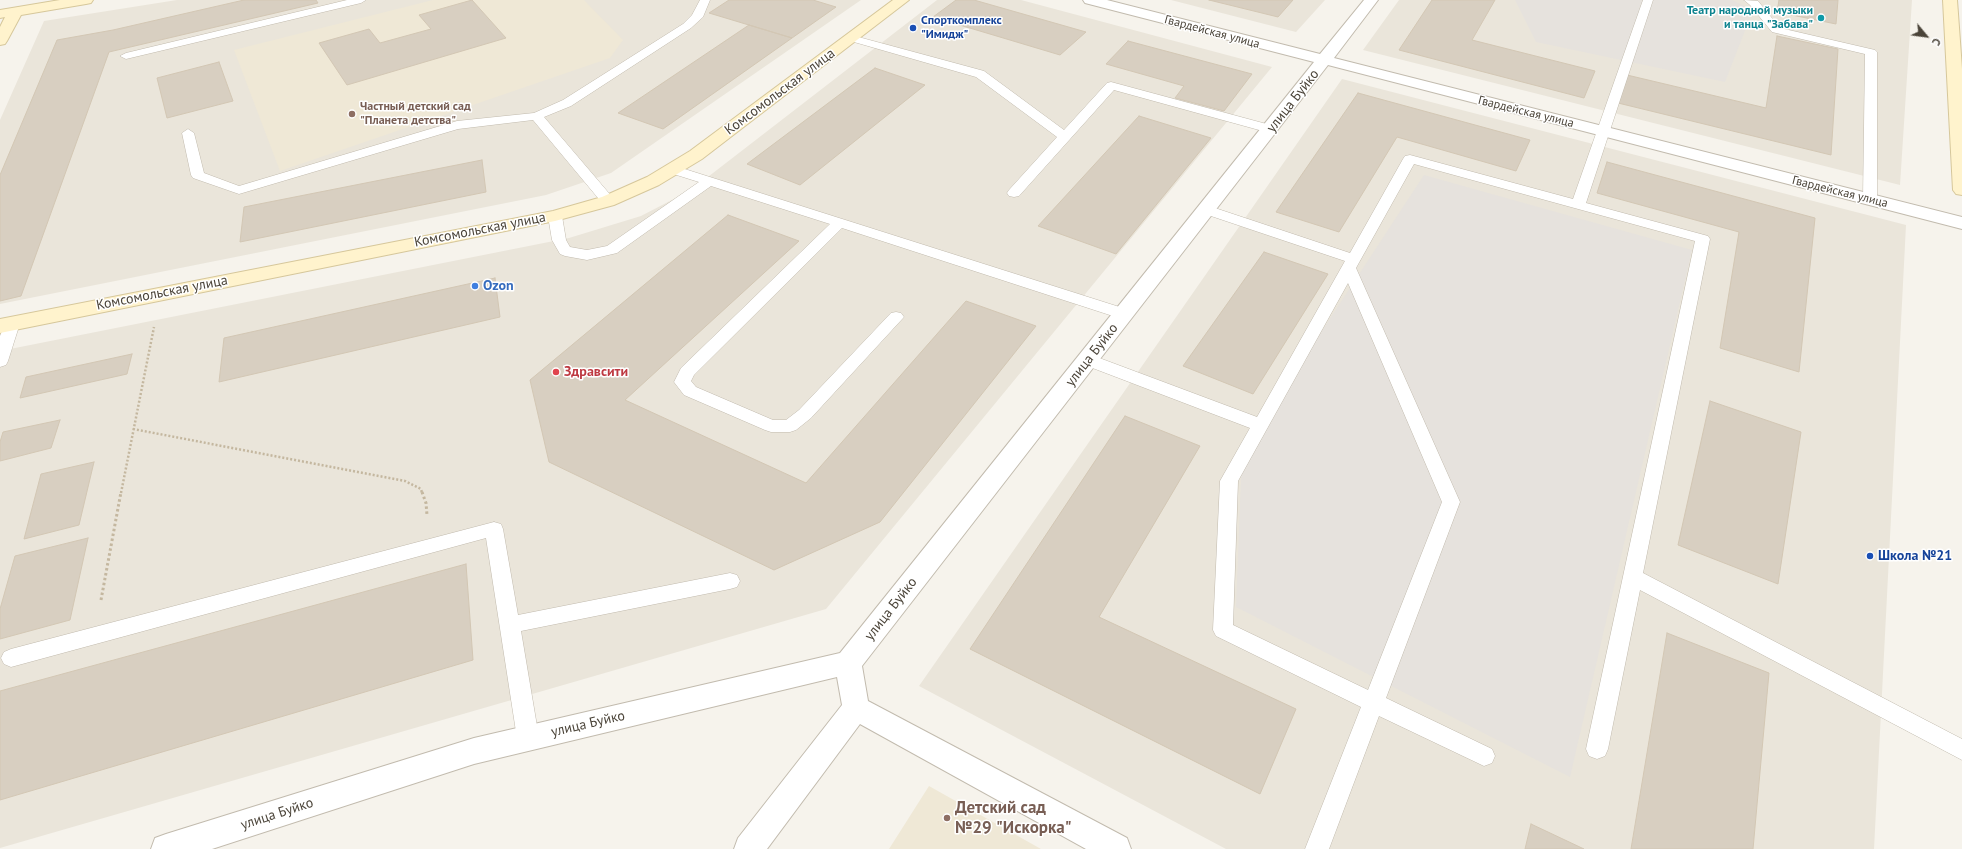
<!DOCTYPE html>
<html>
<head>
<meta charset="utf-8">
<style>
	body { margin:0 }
	#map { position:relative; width:1962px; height:849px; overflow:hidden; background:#f6f3ec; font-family:"PT Sans",sans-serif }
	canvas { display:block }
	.north { position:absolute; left:1906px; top:16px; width:40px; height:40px; -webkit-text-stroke:3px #fff; paint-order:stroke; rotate:119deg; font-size:11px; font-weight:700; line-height:16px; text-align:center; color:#4b4439 }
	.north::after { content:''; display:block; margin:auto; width:14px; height:18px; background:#4b4439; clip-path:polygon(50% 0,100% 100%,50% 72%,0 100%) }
</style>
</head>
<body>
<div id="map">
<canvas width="1962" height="849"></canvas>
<div class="north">С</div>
</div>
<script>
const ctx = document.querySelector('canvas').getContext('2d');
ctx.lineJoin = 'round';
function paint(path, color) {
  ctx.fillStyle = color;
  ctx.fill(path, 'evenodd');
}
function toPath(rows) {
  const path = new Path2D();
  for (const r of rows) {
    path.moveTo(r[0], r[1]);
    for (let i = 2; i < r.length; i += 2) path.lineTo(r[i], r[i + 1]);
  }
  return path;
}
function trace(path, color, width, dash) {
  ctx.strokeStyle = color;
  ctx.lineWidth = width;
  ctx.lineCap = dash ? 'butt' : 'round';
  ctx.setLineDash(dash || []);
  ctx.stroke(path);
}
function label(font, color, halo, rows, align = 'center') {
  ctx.font = font + ' "PT Sans",sans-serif';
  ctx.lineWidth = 3;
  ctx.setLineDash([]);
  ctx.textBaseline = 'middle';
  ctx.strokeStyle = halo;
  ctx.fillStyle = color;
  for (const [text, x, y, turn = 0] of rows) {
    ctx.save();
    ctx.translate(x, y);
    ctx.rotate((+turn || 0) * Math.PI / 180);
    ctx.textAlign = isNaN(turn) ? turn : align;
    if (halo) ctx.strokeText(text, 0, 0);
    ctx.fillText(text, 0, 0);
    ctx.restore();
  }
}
paint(toPath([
	[177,0,861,0,611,173,546,195,0,304,0,120,44,21],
	[937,0,1021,0,1272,67,826,609,0,848,0,351,569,238,641,216,691,190],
	[1171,0,1325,0,1296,32],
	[1399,0,1912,0,1900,185,1363,50],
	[1342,79,1906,225,1874,849,1226,849,919,686]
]), '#eae5da');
paint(toPath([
	[1515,0,1732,0,1753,10,1725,82,1536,42],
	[1424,175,1692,250,1570,777,1236,607,1242,453]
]), '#e6e2dd');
paint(toPath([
	[433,0,584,0,623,40,610,58,280,171,234,50],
	[929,786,1041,849,889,849]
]), '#efe8d6');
const building = toPath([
	[244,0,316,0,318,3,109,52,21,296,0,301,0,175,57,40,113,30,244,0],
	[472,0,506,38,347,85,319,43,369,29,380,43,431,29,419,15,472,0],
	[729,0,813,0,836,7,792,38,709,13,729,0],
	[956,0,974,0,1086,32,1060,55,933,17,956,0],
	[1209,0,1293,0,1278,17,1209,0],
	[1432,0,1495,0,1472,40,1595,71,1584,98,1399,50,1432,0],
	[1779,0,1838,0,1836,24,1777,12,1779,0],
	[749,25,792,38,663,129,618,113,749,25],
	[1777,36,1838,49,1831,155,1618,103,1627,75,1766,108,1777,36],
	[1128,41,1252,74,1224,111,1175,98,1184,86,1106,64,1128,41],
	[219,62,233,101,167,118,157,78,219,62],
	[875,68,925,85,800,185,747,164,875,68],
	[1358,93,1530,140,1516,171,1397,137,1339,232,1276,212,1358,93],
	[1139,116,1211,138,1116,254,1038,226,1139,116],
	[482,160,486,192,240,242,244,207,482,160],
	[1607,162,1815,218,1799,372,1720,348,1739,232,1597,193,1607,162],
	[728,215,799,241,625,400,806,483,966,301,1036,326,880,522,774,570,549,462,530,380,728,215],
	[1264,252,1328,274,1253,394,1183,366,1264,252],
	[495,278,500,317,219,382,224,338,495,278],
	[132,354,127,374,20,398,26,377,132,354],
	[1710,401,1801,432,1778,584,1678,545,1710,401],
	[1125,416,1200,446,1099,617,1296,709,1260,794,970,649,1125,416],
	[60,420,51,448,0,461,0,442,3,432,60,420],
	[94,462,79,525,24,539,41,474,94,462],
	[88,538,70,620,0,639,0,609,15,556,88,538],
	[466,564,473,660,0,800,0,691,466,564],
	[1667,633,1769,673,1753,849,1631,849,1667,633],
	[1531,824,1584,849,1525,849,1531,824]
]);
paint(building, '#d8cfc1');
trace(building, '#d3c7b4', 1);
const lane = toPath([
	[347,0,366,0,361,3,126,59,120,56,126,53,347,0],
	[700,0,710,0,703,17,691,28,571,106,544,117,613,198,615,201,613,204,603,204,533,120,458,129,239,194,193,178,191,175,182,133,188,129,194,133,204,173,239,186,457,121,534,113,563,100,683,24,692,15,700,0],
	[1643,0,1653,0,1586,203,1708,236,1710,239,1643,573,1962,739,1962,760,1640,590,1608,749,1605,756,1597,759,1589,756,1586,749,1695,241,1414,164,1356,268,1460,502,1386,698,1492,749,1495,756,1492,763,1484,766,1379,716,1329,849,1305,849,1361,707,1216,636,1213,630,1220,481,1250,428,1082,364,1080,360,1082,356,1088,354,1094,356,1257,417,1345,261,1202,213,1200,210,1202,207,1212,207,1350,253,1403,159,1405,156,1410,155,1573,199,1643,0],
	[1348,283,1442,502,1368,690,1233,625,1238,481,1348,283],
	[1744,0,1758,1,1780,28,1875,50,1877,52,1877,200,1875,203,1870,204,1865,203,1863,200,1865,54,1772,32,1750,5,1744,0],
	[851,35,984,71,1064,130,1107,83,1111,82,1274,126,1276,129,1270,133,1114,90,1019,196,1014,197,1009,196,1007,193,1009,190,1057,137,976,77,847,40,845,38,847,36,851,35],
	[672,165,1129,310,1132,314,1129,318,1124,319,1119,318,842,228,694,375,691,381,696,387,773,420,786,420,799,410,891,313,896,312,901,313,904,317,811,418,796,430,790,432,771,432,765,430,684,395,674,382,681,368,830,224,711,186,617,253,587,260,565,256,560,254,552,240,548,216,550,213,555,212,560,213,562,216,566,240,570,247,587,250,607,246,699,182,667,172,665,169,667,166,672,165],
	[12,318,17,319,20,323,8,361,6,365,0,367,0,336,7,319,12,318],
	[494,522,501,524,503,529,518,615,730,573,737,575,740,581,737,587,730,589,521,631,539,738,536,745,528,748,520,745,517,738,486,538,11,667,4,664,1,658,4,652,11,649,494,522]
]);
const street = toPath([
	[1083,0,1107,0,1320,54,1364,0,1378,0,1334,58,1962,217,1962,229,1328,65,862,666,868,701,1127,838,1131,849,1086,849,860,724,767,849,734,849,738,838,842,705,837,677,474,764,212,849,151,849,155,838,166,834,474,738,840,653,1314,62,1085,3,1083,0]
]);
const secondary = toPath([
	[60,0,93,0,91,3,86,4,21,15,7,41,5,44,0,45,0,27,5,17,0,18,0,10,60,0],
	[893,0,909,0,702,159,659,185,614,205,555,221,0,333,0,319,553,211,602,197,647,177,690,151,893,0],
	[1943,0,1957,0,1962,69,1962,195,1956,194,1953,190,1943,0]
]);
trace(lane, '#c2bbae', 1);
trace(street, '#c2bbae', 2);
trace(secondary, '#d6c79b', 2);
trace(toPath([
	[133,429,405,481,421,489,422,493],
	[121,493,154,327]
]), '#c4b79f', 2.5, [2, 2]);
trace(toPath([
	[422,492,426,503,427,515],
	[101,600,121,492]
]), '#c4b79f', 3, [2.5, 2.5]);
paint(lane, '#fff');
paint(street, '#fff');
paint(secondary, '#fff3cd');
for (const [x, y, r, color] of [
	[1821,18,4,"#0f9aa8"],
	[913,28,4,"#1a4fb4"],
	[352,114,4,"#8d6e63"],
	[475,286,4,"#3f7fe0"],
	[556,372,4,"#e0444e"],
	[1870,556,4,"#1a4fb4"],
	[947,818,4,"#8d6e63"]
]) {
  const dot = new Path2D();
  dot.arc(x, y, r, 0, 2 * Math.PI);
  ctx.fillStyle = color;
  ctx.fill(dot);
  trace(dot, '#fff', 1.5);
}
label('bold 12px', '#0d838f', '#fff', [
	["Театр народной музыки",1813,11],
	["и танца \"Забава\"",1813,25]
], 'right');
label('bold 12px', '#164399', '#fff', [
	["Спорткомплекс",921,21],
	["\"Имидж\"",921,35]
], 'left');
label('12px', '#4b4439', '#fff', [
	["Гвардейская улица",1212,32,15],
	["Гвардейская улица",1526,112,14],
	["Гвардейская улица",1840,192,14]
]);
label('bold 12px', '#785e54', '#fff', [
	["Частный детский сад",360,107],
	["\"Планета детства\"",360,121]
], 'left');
label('14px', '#4b4439', '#fff', [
	["Комсомольская улица",780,92,-37],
	["улица Буйко",1293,101,-52],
	["Комсомольская улица",480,230,-11],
	["Комсомольская улица",162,293,-11],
	["улица Буйко",1092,355,-52],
	["улица Буйко",891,609,-52],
	["улица Буйко",588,724,-13],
	["улица Буйко",277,814,-18]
]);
label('bold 14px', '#366cbe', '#fff', [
	["Ozon",483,286]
], 'left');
label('bold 14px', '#be3a42', '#fff', [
	["Здравсити",564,372]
], 'left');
label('bold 14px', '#164399', '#fff', [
	["Школа №21",1878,556]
], 'left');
label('bold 17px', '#785e54', '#fff', [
	["Детский сад",955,808],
	["№29 \"Искорка\"",955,828]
], 'left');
</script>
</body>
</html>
